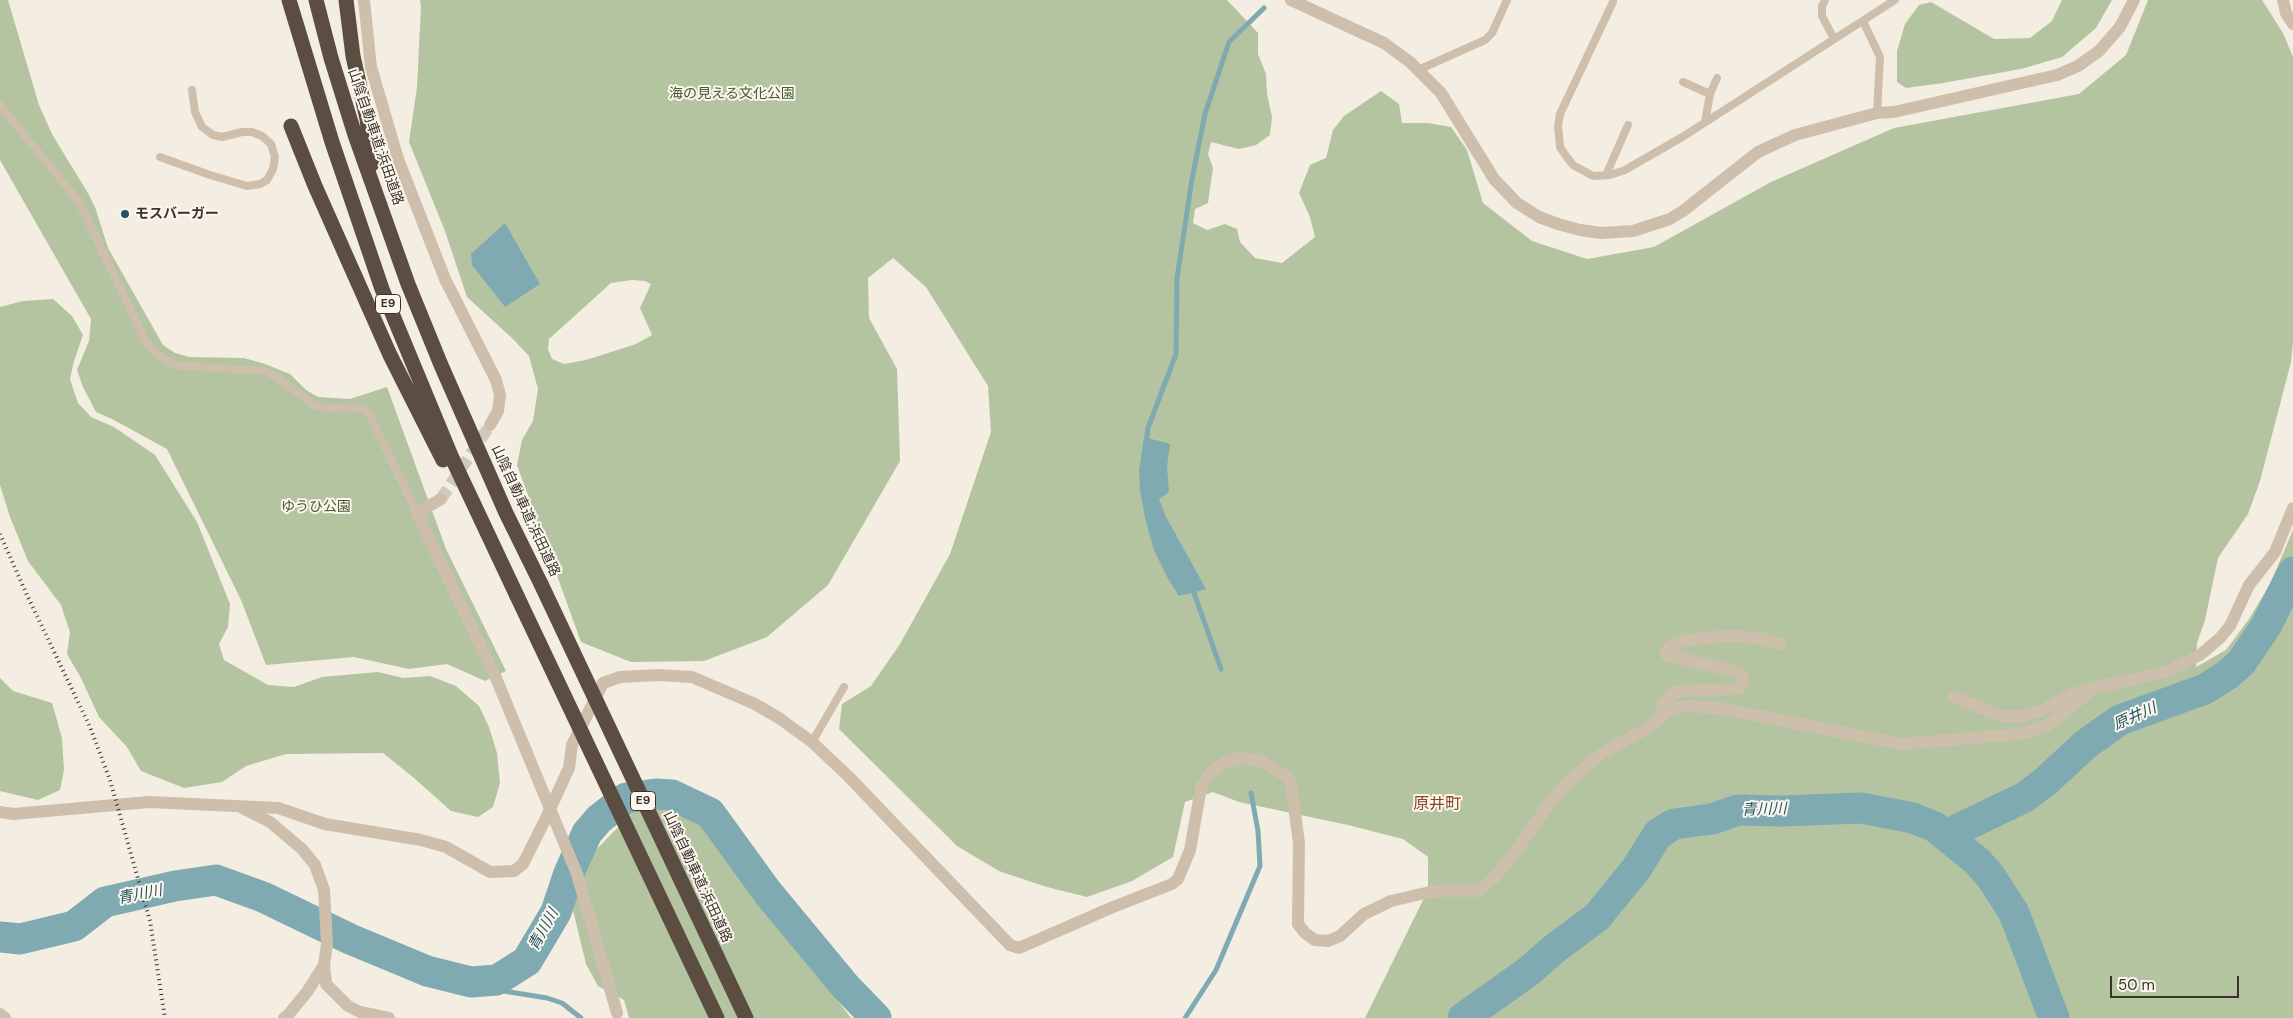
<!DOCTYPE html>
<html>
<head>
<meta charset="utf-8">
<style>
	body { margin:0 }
	#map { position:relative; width:2293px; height:1018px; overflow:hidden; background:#f4ede1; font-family:"DM Sans",sans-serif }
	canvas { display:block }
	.scale { position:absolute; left:2110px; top:976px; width:129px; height:22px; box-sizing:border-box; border:2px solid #3b322b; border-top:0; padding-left:6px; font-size:15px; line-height:18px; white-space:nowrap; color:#3b322b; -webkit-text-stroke:4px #fbf6ee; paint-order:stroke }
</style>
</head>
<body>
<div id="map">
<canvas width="2293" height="1018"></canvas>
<div class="scale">50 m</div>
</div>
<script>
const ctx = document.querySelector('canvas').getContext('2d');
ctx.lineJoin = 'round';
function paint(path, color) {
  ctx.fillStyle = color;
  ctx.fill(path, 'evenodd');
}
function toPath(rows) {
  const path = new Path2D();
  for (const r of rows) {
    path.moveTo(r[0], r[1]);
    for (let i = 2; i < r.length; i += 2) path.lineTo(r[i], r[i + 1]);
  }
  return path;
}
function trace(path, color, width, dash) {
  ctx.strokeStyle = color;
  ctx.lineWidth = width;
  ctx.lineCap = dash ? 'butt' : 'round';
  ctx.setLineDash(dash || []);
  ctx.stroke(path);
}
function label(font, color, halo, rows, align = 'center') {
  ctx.font = font + ' "DM Sans","Noto Sans JP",sans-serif';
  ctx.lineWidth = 4;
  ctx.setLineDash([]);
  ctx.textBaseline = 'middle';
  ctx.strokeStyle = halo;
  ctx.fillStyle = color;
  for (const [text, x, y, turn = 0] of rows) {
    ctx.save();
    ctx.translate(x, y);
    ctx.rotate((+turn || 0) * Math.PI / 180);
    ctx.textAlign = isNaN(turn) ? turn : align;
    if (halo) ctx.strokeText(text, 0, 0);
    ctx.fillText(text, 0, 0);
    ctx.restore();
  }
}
paint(toPath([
	[0,0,8,0,39,105,53,136,88,193,95,207,108,248,163,345,175,353,189,357,244,358,265,364,290,374,306,390,318,397,350,399,387,387,446,549,506,671,485,681,447,664,409,669,354,657,266,665,241,600,167,449,112,419,96,412,83,387,77,370,89,341,91,319,0,160],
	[420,0,1227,0,1258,33,1258,54,1266,74,1267,94,1272,117,1270,135,1256,145,1239,149,1211,142,1208,154,1213,168,1208,203,1195,209,1193,223,1207,230,1225,224,1237,229,1240,242,1255,258,1282,263,1315,237,1310,217,1299,193,1310,165,1326,158,1333,130,1344,116,1381,91,1399,104,1402,123,1428,123,1451,127,1467,150,1483,203,1532,241,1587,259,1654,247,1771,182,1894,128,2079,94,2126,55,2148,0,2262,0,2283,33,2293,57,2293,342,2291,362,2260,481,2248,514,2218,558,2205,620,2197,643,2196,667,2226,650,2249,619,2270,584,2293,530,2293,1018,1365,1018,1428,890,1428,857,1403,839,1348,825,1239,802,1213,792,1185,802,1173,857,1132,881,1087,897,1047,887,999,871,957,846,839,729,842,704,871,686,900,644,950,554,991,432,988,386,926,287,893,258,868,278,869,318,897,369,900,461,828,585,767,637,704,661,631,662,581,642,517,465,522,440,533,421,538,389,529,356,513,339,467,297,445,231,409,142,417,87,421,7],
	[632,280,645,281,651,284,640,308,652,335,636,344,586,360,564,364,552,359,548,349,549,339,611,283],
	[2062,0,2112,0,2096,28,2062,57,2021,69,1943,83,1906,88,1897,82,1897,51,1905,24,1919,5,1931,2,1994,39,2030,38,2052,21],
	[53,299,72,316,83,335,74,361,70,379,78,403,91,417,114,427,155,455,197,522,230,604,228,627,219,644,224,660,268,685,294,687,322,677,378,672,403,678,430,676,456,686,479,706,489,727,497,753,500,783,493,807,478,817,451,811,414,778,383,753,286,754,246,766,222,782,184,788,141,771,127,747,99,717,81,678,67,654,70,632,61,605,28,561,10,517,0,485,0,307,23,301],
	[0,678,13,691,52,703,62,738,64,770,60,790,38,800,0,791],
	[658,804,684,810,704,818,724,850,851,1018,629,1018,624,1000,598,986,586,964,572,906,586,860,634,811]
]), '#b4c4a0');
paint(toPath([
	[505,223,540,284,505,307,472,265,471,254],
	[1144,437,1170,444,1167,467,1169,492,1159,499,1166,517,1206,589,1179,596,1167,577,1154,550,1145,518,1140,490,1139,470]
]), '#7faab2');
trace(toPath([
	[1146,443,1148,428,1176,354,1177,278,1192,179,1205,114,1229,42,1264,8],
	[1192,587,1221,669],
	[471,982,485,988,547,998,562,1003,581,1018],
	[1185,1018,1216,970,1260,866,1258,831,1251,793]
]), '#7faab2', 5);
trace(toPath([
	[1946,835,2025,797,2046,781,2086,744,2120,720,2205,689,2227,675,2241,663,2266,626,2293,572],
	[0,937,20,939,74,926,105,902,175,886,216,880,263,897,350,939,427,971,471,982,497,980,527,961,556,912,569,873,587,833,599,819,626,798,656,794,672,795,710,813,768,893,845,986,876,1018],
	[1463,1018,1529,971,1554,949,1597,917,1636,869,1658,834,1674,824,1712,819,1738,810,1781,811,1861,808,1913,818,1935,827,1978,862,1991,877,2014,913,2054,1018]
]), '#7faab2', 31);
trace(toPath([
	[441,499,490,425]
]), '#cfc8bd', 12, [12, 6]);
trace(toPath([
	[1825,0,1822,6,1822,16,1834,39],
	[1613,2,1560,114,1558,126,1560,147,1566,156,1573,165,1593,176,1610,175,1625,170,1684,136,1895,0],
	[1863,21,1880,57,1877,113],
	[1418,70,1485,40,1492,33,1507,0],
	[1683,82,1710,94],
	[0,105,79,202,146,342,154,352,173,364,182,366,264,371,278,378,314,405,327,408,353,407,363,409,369,414,417,513],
	[1705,122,1710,94,1717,78],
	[160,157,210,175,247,186,260,184,267,180,273,169,275,157,271,144,262,136,252,132,242,132,222,137,213,135,202,127,195,112,192,90],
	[1606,175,1628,125],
	[812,742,844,687]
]), '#cdbfac', 8);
trace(toPath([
	[364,0,371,67,398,159,445,279,496,380,500,395,498,411,490,425],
	[1291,0,1384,43,1410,62,1441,93,1494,179,1517,203,1539,217,1558,224,1580,230,1601,233,1633,231,1670,219,1683,211,1758,152,1795,135,1877,113,1894,112,2057,75,2078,66,2099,51,2120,27,2134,0],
	[2283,0,2286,13,2293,24],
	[441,499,417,513,496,678],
	[1954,697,2001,716,2019,717,2038,712,2079,691,2089,691],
	[1660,718,1662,706,1666,699,1678,691,1736,689,1740,688,1744,681,1742,675,1737,672,1667,655,1666,651,1669,647,1686,640,1728,636,1761,638,1780,644],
	[242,808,270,822,302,849,315,865,324,890,327,944,324,965,326,984,348,1006,360,1012,389,1018],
	[0,812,13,814,149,802,278,808,325,824,421,840,446,847,490,872,514,871,523,864,544,822,569,768,572,745,603,683,620,677,659,675,692,677,755,704,779,718,812,742,849,777,1010,945,1019,948,1113,907,1172,884,1178,879,1190,850,1201,788,1211,772,1224,763,1238,758,1258,760,1287,776,1291,784,1299,843,1298,924,1305,933,1315,940,1328,941,1340,936,1364,914,1391,901,1434,891,1478,891,1496,876,1513,855,1551,801,1570,780,1602,753,1652,726,1668,711,1685,706,1718,708,1902,744,2021,734,2046,726,2060,716,2094,688,2168,671,2200,655,2220,638,2230,626,2249,585,2275,552,2293,508],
	[0,1014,5,1018],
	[284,1018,288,1015,307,992,324,965]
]), '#cdbfac', 12);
trace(toPath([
	[289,0,332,142,382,289,452,458,517,596],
	[316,0,331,58,355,135,408,284,441,365,506,513,541,584],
	[346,0,353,56,367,119,372,164],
	[291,126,315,186,390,355,443,460]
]), '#5c4d42', 15);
trace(toPath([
	[0,534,27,595,90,727,110,780,150,921,165,1018]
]), '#3b322b', 4, [1, 4]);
trace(toPath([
	[496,678,577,874,617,1013]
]), '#cdbfac', 12);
trace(toPath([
	[541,584,746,1018],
	[517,596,717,1018]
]), '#5c4d42', 15);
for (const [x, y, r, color] of [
	[125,214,5,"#1f535e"]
]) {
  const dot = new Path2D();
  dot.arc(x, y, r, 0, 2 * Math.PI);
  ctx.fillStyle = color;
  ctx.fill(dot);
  trace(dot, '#fbf6ee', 2);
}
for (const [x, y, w] of [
	[388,304,25],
	[643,801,25]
]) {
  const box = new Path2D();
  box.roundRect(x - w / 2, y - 9.5, w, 19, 4);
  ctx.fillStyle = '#fbf6ee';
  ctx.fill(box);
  trace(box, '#3b322b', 1);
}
label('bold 12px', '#3b322b', null, [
	["E9",388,304],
	["E9",643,801]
]);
label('14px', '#455a2e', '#fbf6ee', [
	["海の見える文化公園",732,94],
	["ゆうひ公園",316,507]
]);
label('14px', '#3b322b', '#fbf6ee', [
	["山陰自動車道;浜田道路",375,137,71],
	["山陰自動車道;浜田道路",525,511,65],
	["山陰自動車道;浜田道路",697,877,65]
]);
label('bold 14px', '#3b322b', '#fbf6ee', [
	["モスバーガー",135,214]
], 'left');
label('italic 15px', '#1f535e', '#fbf6ee', [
	["原井川",2135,717,-24],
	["青川川",1764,810,-2],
	["青川川",140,895,-11],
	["青川川",544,930,-61]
]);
label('16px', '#8c4722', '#fbf6ee', [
	["原井町",1437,805]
]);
</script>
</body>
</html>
